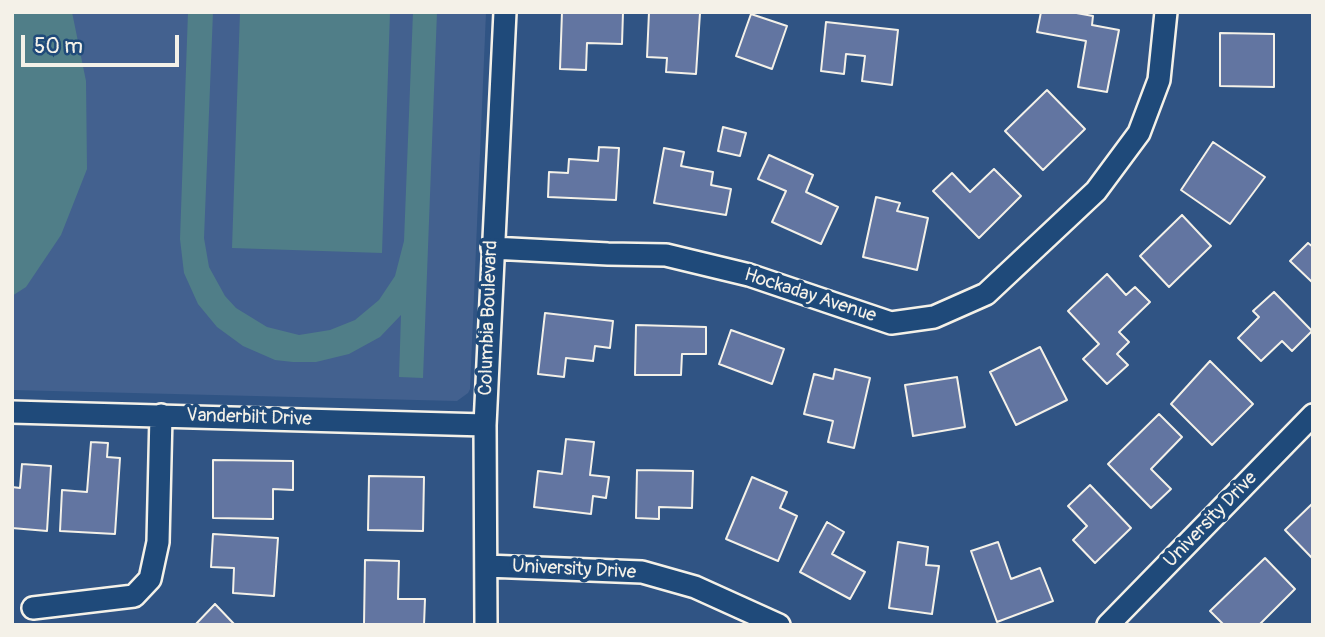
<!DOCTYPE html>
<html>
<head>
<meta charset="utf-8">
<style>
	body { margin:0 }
	#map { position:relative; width:1325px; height:637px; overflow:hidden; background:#305484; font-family:Pangolin,sans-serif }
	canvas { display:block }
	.frame { position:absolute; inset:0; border:14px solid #f4f1e8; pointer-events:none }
	.scale { position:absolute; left:21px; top:35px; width:158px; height:32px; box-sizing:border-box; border:4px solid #f4f1e8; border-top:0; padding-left:9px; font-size:21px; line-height:24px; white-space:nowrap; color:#f4f1e8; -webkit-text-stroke:5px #1f4a7a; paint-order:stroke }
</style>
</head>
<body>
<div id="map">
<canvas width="1325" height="637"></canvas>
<div class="frame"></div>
<div class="scale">50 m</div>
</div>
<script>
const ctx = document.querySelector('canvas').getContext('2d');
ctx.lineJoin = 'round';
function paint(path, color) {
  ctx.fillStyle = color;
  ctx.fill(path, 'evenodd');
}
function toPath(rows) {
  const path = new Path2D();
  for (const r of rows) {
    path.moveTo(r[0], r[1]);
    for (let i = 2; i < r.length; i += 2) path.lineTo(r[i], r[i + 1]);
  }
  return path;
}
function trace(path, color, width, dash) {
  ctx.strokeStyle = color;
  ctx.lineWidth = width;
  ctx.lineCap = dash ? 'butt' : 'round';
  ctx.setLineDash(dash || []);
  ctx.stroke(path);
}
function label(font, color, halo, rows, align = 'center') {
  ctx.font = font + ' Pangolin,sans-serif';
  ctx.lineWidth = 7;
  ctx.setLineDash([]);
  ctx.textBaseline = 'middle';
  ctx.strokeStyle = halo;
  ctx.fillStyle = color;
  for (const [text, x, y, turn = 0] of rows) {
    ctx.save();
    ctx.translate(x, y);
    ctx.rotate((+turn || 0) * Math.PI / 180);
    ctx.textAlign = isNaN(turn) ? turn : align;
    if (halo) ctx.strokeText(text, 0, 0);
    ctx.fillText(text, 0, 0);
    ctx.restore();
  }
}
paint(toPath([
	[12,12,486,12,470,389,468,393,457,401,12,390]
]), '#43618f');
paint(toPath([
	[12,12,72,12,86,81,87,169,61,235,26,287,12,296],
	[188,12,213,12,204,238,209,267,225,296,236,308,267,327,299,335,330,330,355,320,379,300,395,276,404,241,413,12,437,12,423,378,399,377,401,315,380,337,349,354,316,362,293,362,275,360,243,346,217,327,198,304,184,273,180,239],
	[240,12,390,12,382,253,232,248]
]), '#507e88');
const building = toPath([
	[562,12,623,12,622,44,587,43,586,70,560,69,562,12],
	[649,12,700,13,696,74,666,72,667,58,647,57,649,12],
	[1041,12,1071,12,1093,16,1092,25,1119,30,1107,92,1078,87,1086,41,1037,32,1041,12],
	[751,14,787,26,772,69,736,56,751,14],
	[826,22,898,30,892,85,862,81,865,56,846,54,844,74,821,71,826,22],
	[1220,33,1274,34,1274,87,1220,86,1220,33],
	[1047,90,1085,129,1043,170,1005,131,1047,90],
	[723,127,746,133,740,156,718,151,723,127],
	[1213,142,1265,177,1230,224,1181,190,1213,142],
	[599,147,619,148,616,200,548,197,549,172,568,173,569,159,598,161,599,147],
	[664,148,684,152,681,166,713,172,711,185,731,189,726,215,654,203,664,148],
	[769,155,813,175,806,192,838,207,821,244,772,222,786,191,758,179,769,155],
	[994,169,1021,196,979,238,933,191,952,173,970,192,994,169],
	[876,197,900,203,897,211,928,218,917,270,863,257,876,197],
	[1182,215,1211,246,1169,287,1140,256,1182,215],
	[1308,243,1313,247,1313,283,1290,261,1308,243],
	[1107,274,1126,295,1135,287,1150,302,1119,332,1129,342,1117,354,1128,365,1107,384,1083,359,1099,344,1068,311,1107,274],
	[1274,292,1312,331,1292,351,1282,341,1261,361,1238,338,1259,317,1253,311,1274,292],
	[545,313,613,321,610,348,595,346,593,361,566,358,564,377,538,374,545,313],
	[636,325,706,327,706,354,682,354,681,375,635,375,636,325],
	[731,330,784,349,772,384,719,364,731,330],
	[1040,347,1067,400,1016,425,990,372,1040,347],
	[1210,361,1253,404,1212,445,1171,404,1210,361],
	[835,369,870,378,854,448,828,442,833,421,804,414,814,374,833,379,835,369],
	[957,377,965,427,913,436,905,385,957,377],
	[1159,414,1182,437,1151,469,1171,489,1151,508,1108,464,1159,414],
	[566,439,594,442,590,475,609,477,606,498,593,496,591,514,534,507,538,471,562,474,566,439],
	[91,442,108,443,107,457,120,458,115,534,60,531,62,490,87,492,91,442],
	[213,460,293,461,293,490,273,489,273,519,213,518,213,460],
	[22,464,51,466,47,531,12,528,12,487,20,488,22,464],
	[637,470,693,471,692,508,659,507,659,519,636,518,637,470],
	[369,476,424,477,423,531,368,530,369,476],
	[752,477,787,492,780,508,797,516,778,561,726,539,752,477],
	[1090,485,1131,528,1095,563,1073,540,1087,526,1068,506,1090,485],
	[1313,503,1313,559,1285,530,1313,503],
	[827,522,844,532,832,554,865,572,850,599,800,572,827,522],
	[213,534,278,538,274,596,233,593,234,568,211,567,213,534],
	[898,542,928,547,926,565,939,566,932,614,889,608,898,542],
	[998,542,1011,579,1040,568,1053,601,997,622,971,551,998,542],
	[1265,558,1295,589,1259,625,1224,625,1210,611,1265,558],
	[365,560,399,561,398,599,425,599,424,625,364,625,365,560],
	[215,604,235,625,195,625,215,604]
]);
paint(building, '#6275a1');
trace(building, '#f4f1e8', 2);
const street = toPath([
	[492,248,608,254,666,255,749,275,891,323,934,317,986,294,1096,191,1139,133,1159,80,1166,12],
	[12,412,485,425],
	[486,566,642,572,695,587,779,625],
	[33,608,134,596,150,579,158,542,161,415],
	[486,625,485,425,505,12],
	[1108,625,1313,415]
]);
trace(street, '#f4f1e8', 26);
trace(street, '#1f4a7a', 21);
label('19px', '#f4f1e8', '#1f4a7a', [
	["Hockaday Avenue",810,296,18],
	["Columbia Boulevard",489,318,-88],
	["Vanderbilt Drive",249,418,2],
	["University Drive",1211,520,-46],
	["University Drive",574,570,3]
]);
</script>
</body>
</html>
